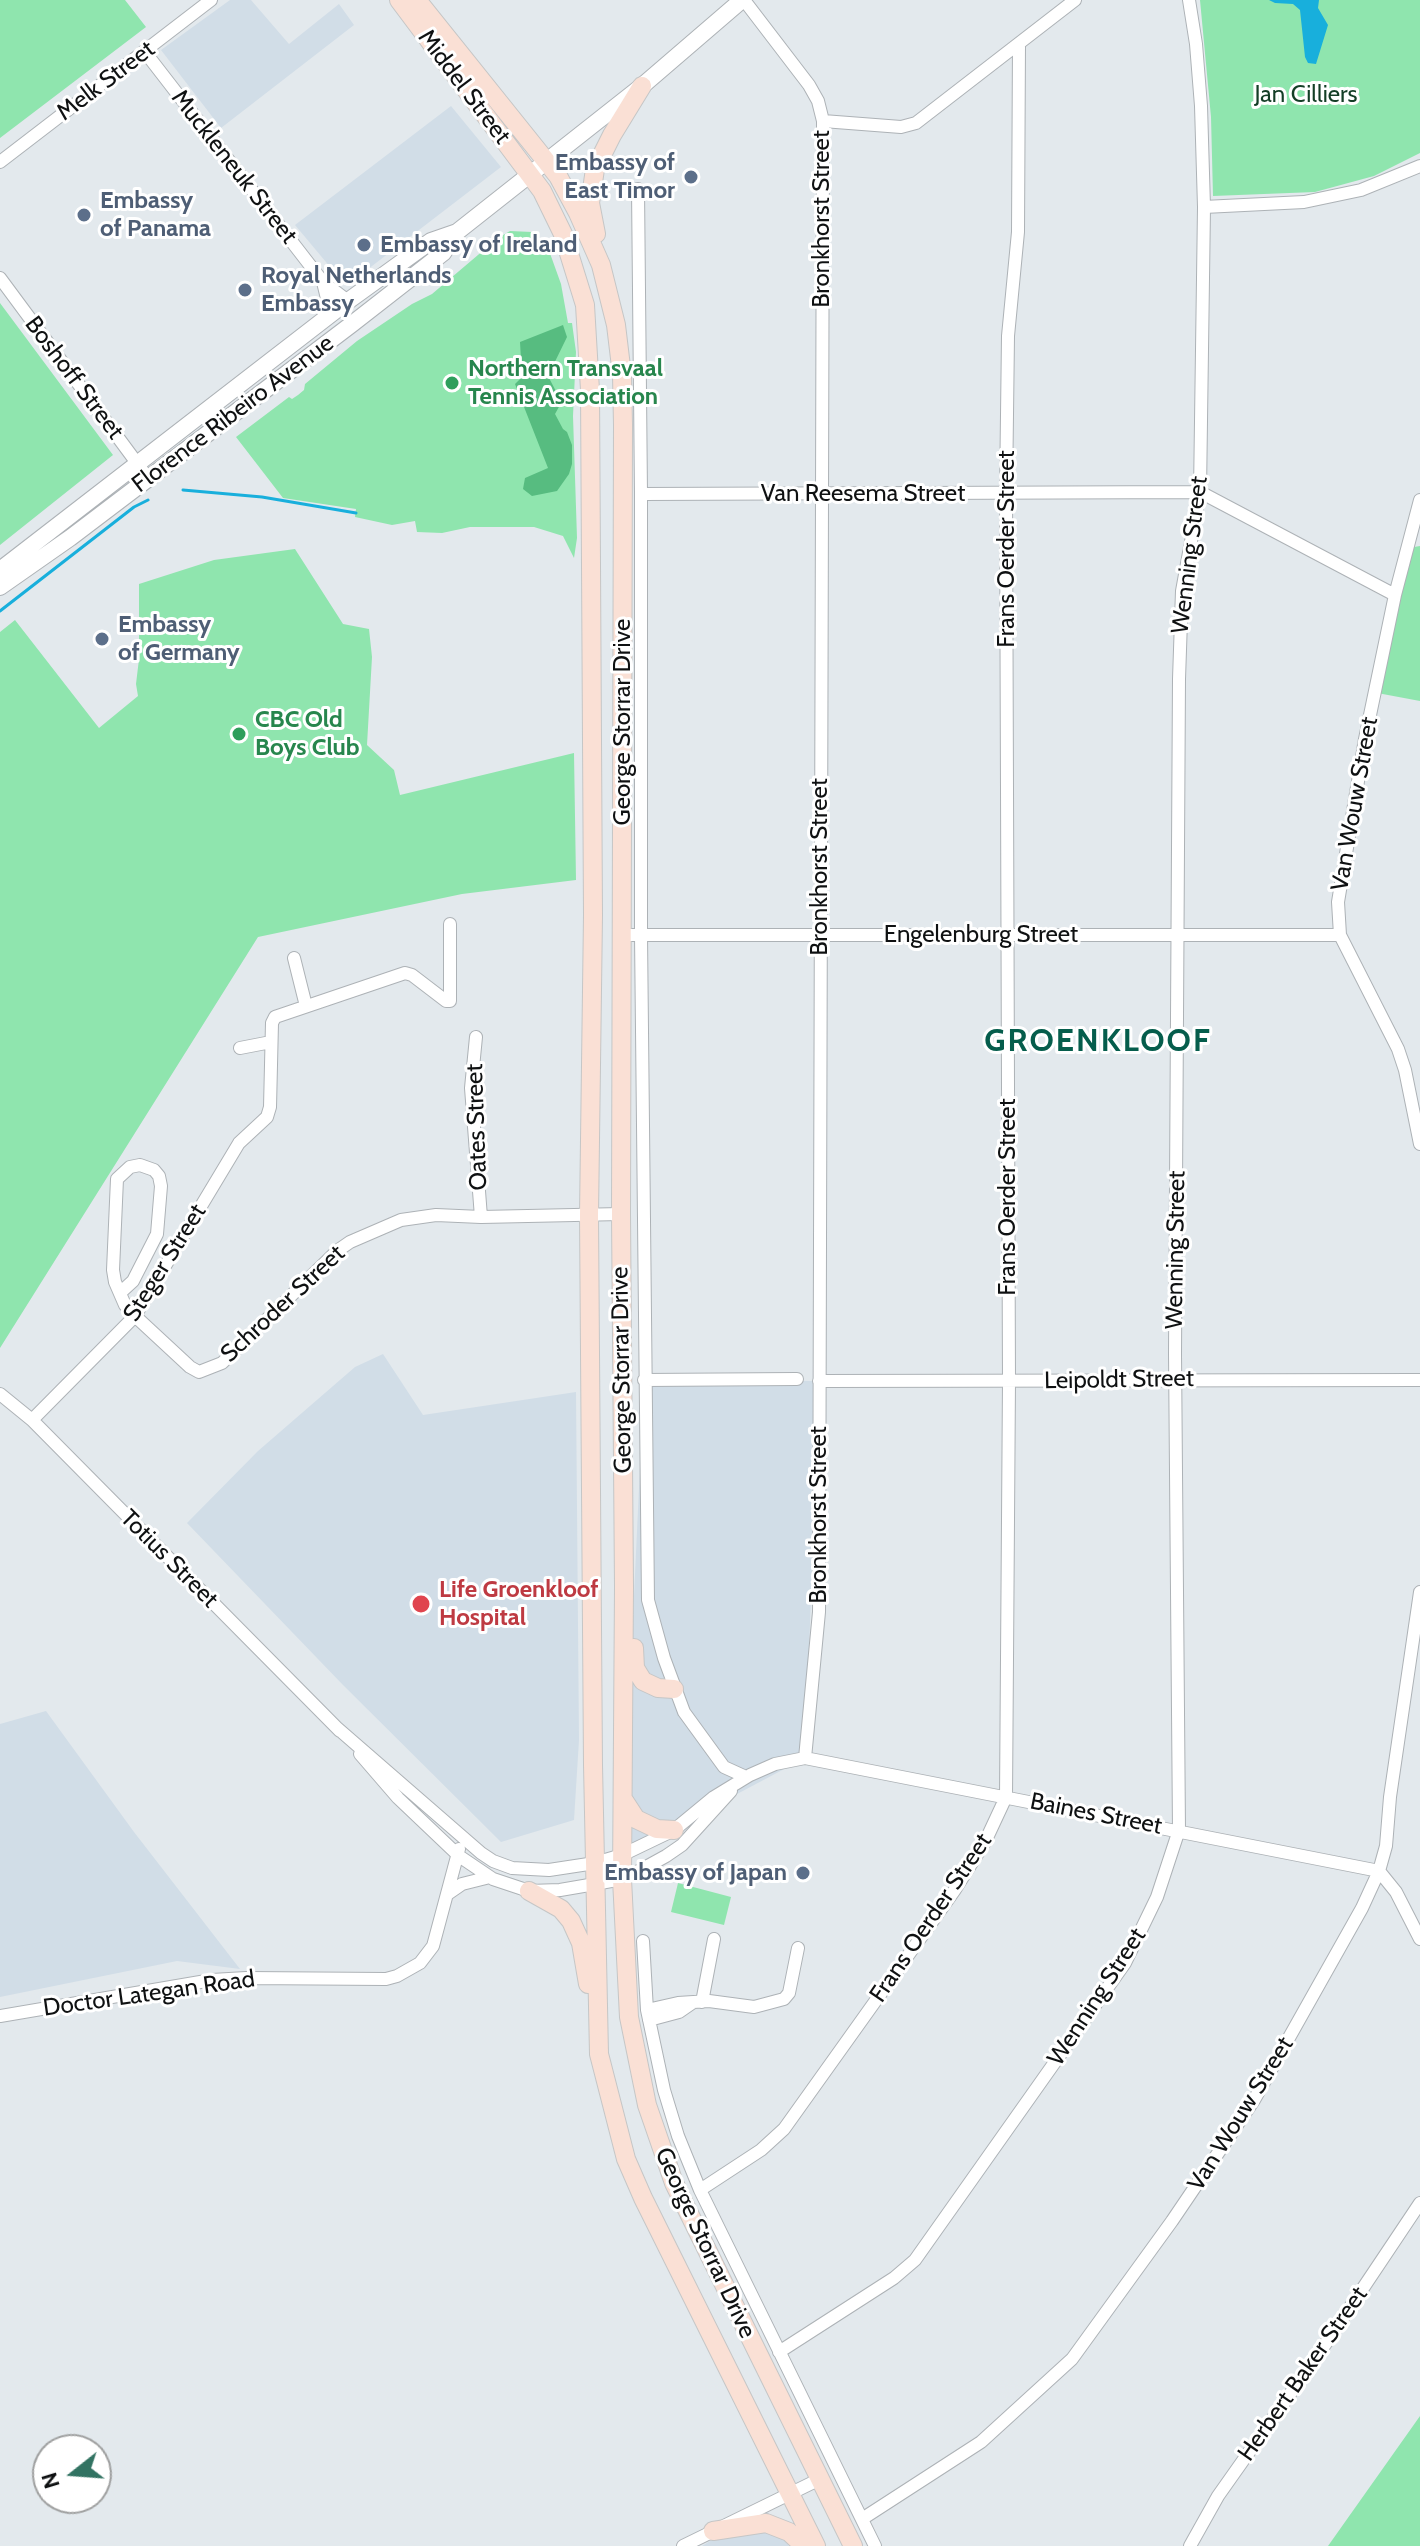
<!DOCTYPE html>
<html>
<head>
<meta charset="utf-8">
<style>
	body { margin:0 }
	#map { position:relative; width:1420px; height:2546px; overflow:hidden; background:#e3e9ed; font-family:Cabin,sans-serif }
	canvas { display:block }
	.north { position:absolute; left:32px; top:2434px; width:80px; height:80px; box-sizing:border-box; background:#fff; border:2px solid #9fa0a0; border-radius:50%; rotate:253deg; font-size:22px; font-weight:700; line-height:32px; text-align:center; color:#0f1112 }
	.north::after { content:''; display:block; margin:auto; width:28px; height:36px; background:#327362; clip-path:polygon(50% 0,100% 100%,50% 72%,0 100%) }
</style>
</head>
<body>
<div id="map">
<canvas width="1420" height="2546"></canvas>
<div class="north">N</div>
</div>
<script>
const ctx = document.querySelector('canvas').getContext('2d');
ctx.lineJoin = 'round';
function paint(path, color) {
  ctx.fillStyle = color;
  ctx.fill(path, 'evenodd');
}
function toPath(rows) {
  const path = new Path2D();
  for (const r of rows) {
    path.moveTo(r[0], r[1]);
    for (let i = 2; i < r.length; i += 2) path.lineTo(r[i], r[i + 1]);
  }
  return path;
}
function trace(path, color, width, dash) {
  ctx.strokeStyle = color;
  ctx.lineWidth = width;
  ctx.lineCap = dash ? 'butt' : 'round';
  ctx.setLineDash(dash || []);
  ctx.stroke(path);
}
function label(font, color, halo, rows, align = 'center') {
  ctx.font = font + ' Cabin,sans-serif';
  ctx.lineWidth = 6;
  ctx.setLineDash([]);
  ctx.textBaseline = 'middle';
  ctx.strokeStyle = halo;
  ctx.fillStyle = color;
  for (const [text, x, y, turn = 0] of rows) {
    ctx.save();
    ctx.translate(x, y);
    ctx.rotate((+turn || 0) * Math.PI / 180);
    ctx.textAlign = isNaN(turn) ? turn : align;
    if (halo) ctx.strokeText(text, 0, 0);
    ctx.fillText(text, 0, 0);
    ctx.restore();
  }
}
paint(toPath([
	[230,0,251,0,289,44,339,4,354,25,221,128,161,50],
	[451,106,501,167,346,286,295,225],
	[383,1354,423,1415,576,1392,579,1740,574,1820,501,1842,343,1685,187,1523,258,1451,355,1367],
	[644,1380,819,1381,805,1758,622,1855],
	[46,1711,134,1832,240,1969,177,1961,0,1997,0,1724],
	[765,2507,789,2546,702,2546]
]), '#d1dde7');
paint(toPath([
	[0,0,125,0,146,27,0,138],
	[1200,0,1420,0,1420,153,1374,176,1315,192,1213,196,1211,117],
	[510,231,532,232,547,245,561,284,568,323,572,323,576,352,573,416,577,538,574,558,563,536,534,527,470,527,442,533,417,532,415,521,392,525,355,517,356,509,283,498,236,437,289,397,292,399,298,395,304,390,305,384,357,341,412,304,432,294,498,238],
	[0,303,113,455,0,545],
	[1420,546,1420,701,1372,692,1408,548],
	[295,549,343,624,369,629,372,657,367,745,394,770,400,795,574,753,576,880,462,894,258,937,0,1348,0,632,15,620,99,728,138,696,136,684,139,659,139,584,214,560],
	[678,1883,731,1897,724,1925,671,1912],
	[1420,2416,1420,2546,1328,2546]
]), '#8fe5ae');
paint(toPath([
	[563,325,567,337,548,376,560,399,560,405,555,414,563,429,567,432,572,445,572,464,569,474,557,491,532,496,523,489,525,478,548,468,515,384,522,377,520,342]
]), '#57bc80');
paint(toPath([
	[1269,0,1319,0,1318,8,1328,25,1316,64,1308,63,1305,57,1300,10,1293,4,1275,3]
]), '#18afdc');
trace(toPath([
	[183,490,262,497,356,513],
	[0,611,134,507,148,500]
]), '#18afdc', 3);
const minor = toPath([
	[744,0,809,85,818,101,823,121,819,1612,805,1758],
	[145,52,323,282,348,301],
	[823,121,901,127,916,123,1075,0],
	[0,162,211,0],
	[638,189,641,494,641,935,648,1600,664,1658,684,1712,724,1767,746,1777],
	[1204,207,1304,202,1361,190,1420,166],
	[0,278,148,478],
	[323,282,331,315],
	[641,494,1200,492,1395,595],
	[1420,500,1395,595,1365,739,1338,902,1340,935,1398,1049,1405,1070,1420,1144],
	[623,935,1340,935],
	[294,958,306,1006],
	[476,1037,471,1088,481,1217],
	[240,1048,271,1042],
	[121,1292,133,1281,157,1234,161,1186,159,1176,154,1170,140,1165,130,1167,117,1179,113,1270,115,1282,125,1305,135,1316,190,1367,199,1372,222,1363,337,1251,350,1242,401,1220,436,1215,481,1217,621,1214],
	[644,1380,797,1379],
	[819,1381,1420,1380],
	[0,1394,32,1420,340,1731],
	[32,1420,135,1316,239,1143,267,1117,270,1107,272,1023,275,1017,405,973,412,975,446,1001,450,1001,450,924],
	[336,1727,481,1853,493,1861,512,1868,549,1870,595,1863,622,1855,674,1830,714,1797,750,1775,775,1764,805,1758,1379,1871,1396,1892,1420,1939],
	[360,1754,398,1798,459,1856,493,1879,529,1891,560,1890,595,1884,622,1879,637,1872,666,1856,682,1845,731,1791],
	[449,1893,462,1884,490,1877],
	[643,1941,647,2010,664,2090,678,2136,700,2190,875,2546],
	[702,2002,714,1939],
	[647,2010,678,2003,709,2001,754,2007,784,1999,789,1993,798,1948],
	[0,2016,212,1980,246,1978,386,1979,397,1976,420,1963,433,1946,459,1849],
	[649,2020,679,2012,692,2003],
	[700,2190,761,2150,784,2129,954,1891,985,1842,1006,1797,1009,1381,1006,493,1008,336,1018,232,1019,44],
	[779,2352,894,2278,915,2260,1125,1963,1157,1897,1179,1830,1175,1353,1179,679,1182,591,1200,492,1204,207,1201,106,1196,44,1189,0],
	[862,2519,981,2442,1072,2359,1172,2221,1254,2100,1362,1908,1379,1871,1386,1846,1390,1797,1420,1592],
	[683,2546,820,2479],
	[1190,2546,1218,2496,1331,2336,1420,2203]
]);
const secondary = toPath([
	[0,570,348,301,431,241,457,232,642,86,742,0],
	[0,587,70,538,352,324,443,253,457,232]
]);
const primary = toPath([
	[399,0,542,191,563,234,585,305,590,390,593,915,589,1215,593,1765,599,2054,626,2159,643,2198,816,2546],
	[417,0,558,176,578,213,601,265,616,325,622,375,623,425,621,1214,624,1587,622,1879,629,2017,647,2105,674,2183,853,2546],
	[596,234,590,203,595,169,612,135,642,86],
	[634,1648,635,1668,643,1681,658,1688,674,1689],
	[623,1799,636,1819,657,1829,674,1830],
	[529,1891,561,1909,571,1921,581,1943,588,1984],
	[713,2531,766,2523,789,2532,804,2546]
]);
trace(minor, '#adb2b6', 14);
trace(secondary, '#adb2b6', 18);
trace(primary, '#c5c6c6', 20);
trace(minor, '#fff', 12);
trace(secondary, '#fff', 16);
trace(primary, '#fae0d5', 18);
for (const [x, y, r, color] of [
	[691,177,8,"#5c6f8a"],
	[84,215,8,"#5c6f8a"],
	[364,245,8,"#5c6f8a"],
	[245,290,8,"#5c6f8a"],
	[452,383,8,"#2e9e5b"],
	[102,639,8,"#5c6f8a"],
	[239,734,8,"#2e9e5b"],
	[421,1604,10,"#e0444e"],
	[803,1873,8,"#5c6f8a"]
]) {
  const dot = new Path2D();
  dot.arc(x, y, r, 0, 2 * Math.PI);
  ctx.fillStyle = color;
  ctx.fill(dot);
  trace(dot, '#fff', 3);
}
label('24px', '#0f1112', '#fff', [
	["Melk Street",106,81,-37],
	["Middel Street",464,87,53],
	["Muckleneuk Street",234,167,52],
	["Bronkhorst Street",822,219,-90],
	["Boshoff Street",74,378,53],
	["Florence Ribeiro Avenue",233,414,-37],
	["Van Reesema Street",863,494],
	["Frans Oerder Street",1007,549,-90],
	["Wenning Street",1190,555,-83],
	["George Storrar Drive",623,722,-90],
	["Van Wouw Street",1355,804,-80],
	["Bronkhorst Street",820,867,-90],
	["Engelenburg Street",981,935],
	["Oates Street",477,1127,-92],
	["Frans Oerder Street",1008,1197,-90],
	["Wenning Street",1176,1250,-89],
	["Steger Street",165,1263,-58],
	["Schroder Street",283,1304,-43],
	["George Storrar Drive",622,1370,-91],
	["Leipoldt Street",1119,1380,-1],
	["Bronkhorst Street",819,1515,-90],
	["Totius Street",169,1559,45],
	["Baines Street",1096,1814,11],
	["Frans Oerder Street",931,1918,-56],
	["Doctor Lategan Road",149,1994,-8],
	["Wenning Street",1097,1997,-57],
	["Van Wouw Street",1241,2114,-58],
	["George Storrar Drive",705,2243,65],
	["Herbert Baker Street",1303,2374,-55]
]);
label('24px', '#133e26', '#fff', [
	["Jan Cilliers",1306,95]
]);
label('bold 24px', '#4e5e75', '#fff', [
	["Embassy of",675,163,"right"],
	["East Timor",675,191,"right"],
	["Embassy",100,201],
	["of Panama",100,229],
	["Embassy of Ireland",380,245],
	["Royal Netherlands",261,276],
	["Embassy",261,304],
	["Embassy",118,625],
	["of Germany",118,653],
	["Embassy of Japan",787,1873,"right"]
], 'left');
label('bold 24px', '#27864d', '#fff', [
	["Northern Transvaal",468,369],
	["Tennis Association",468,397],
	["CBC Old",255,720],
	["Boys Club",255,748]
], 'left');
label('bold 24px', '#be3a42', '#fff', [
	["Life Groenkloof",439,1590],
	["Hospital",439,1618]
], 'left');
ctx.letterSpacing = '2px';
label('bold 32px', '#055d4c', '#fff', [
	["GROENKLOOF",1098,1042]
]);
ctx.letterSpacing = '0px';
</script>
</body>
</html>
